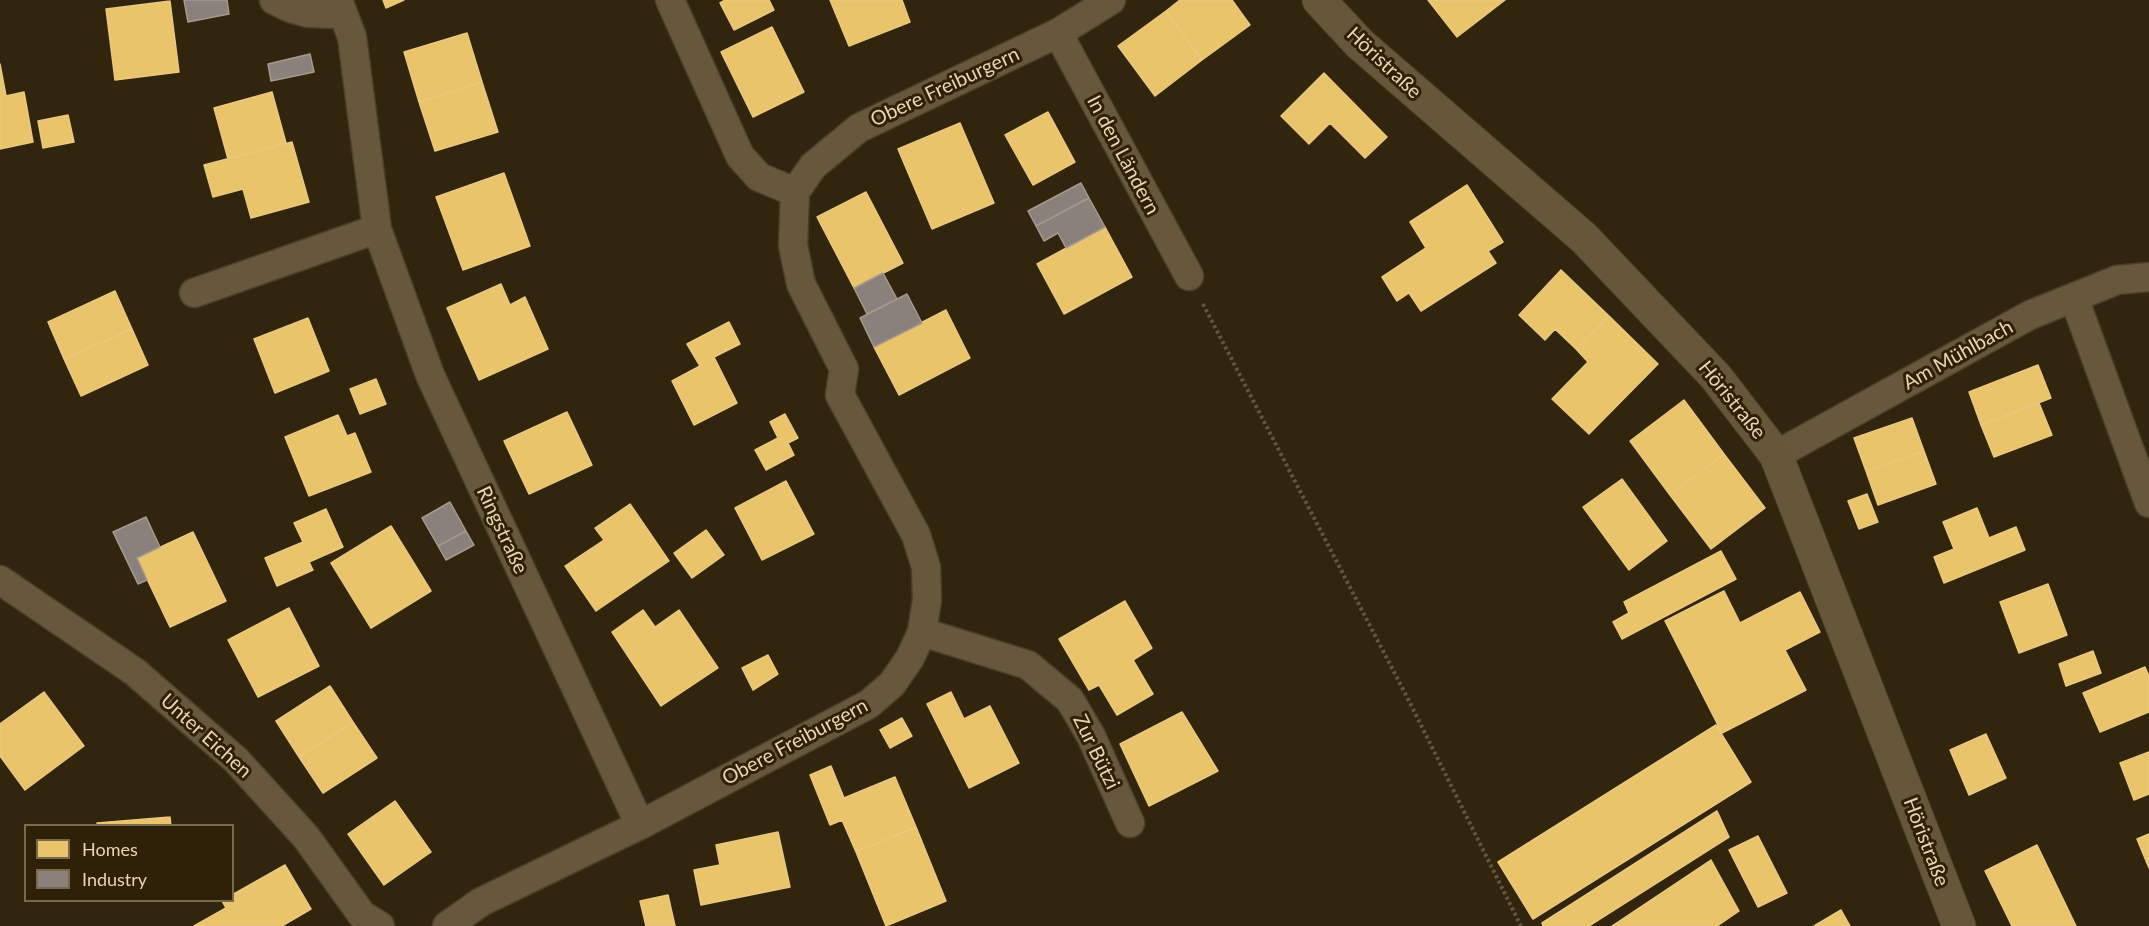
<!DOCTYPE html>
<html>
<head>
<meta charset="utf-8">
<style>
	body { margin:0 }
	#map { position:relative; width:2149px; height:926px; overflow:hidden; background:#31250e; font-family:Lato,sans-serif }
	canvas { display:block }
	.legend { position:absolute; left:24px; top:824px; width:210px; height:78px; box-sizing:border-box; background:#2f2108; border:2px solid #7a694b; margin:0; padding:8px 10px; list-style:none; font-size:18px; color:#ebd4b0 }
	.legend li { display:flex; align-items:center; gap:12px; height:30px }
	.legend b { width:30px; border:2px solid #7a694b }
</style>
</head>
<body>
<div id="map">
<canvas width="2149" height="926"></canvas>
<ul class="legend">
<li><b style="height:16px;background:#e9c46a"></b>Homes</li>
<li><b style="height:16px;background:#8a817c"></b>Industry</li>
</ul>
</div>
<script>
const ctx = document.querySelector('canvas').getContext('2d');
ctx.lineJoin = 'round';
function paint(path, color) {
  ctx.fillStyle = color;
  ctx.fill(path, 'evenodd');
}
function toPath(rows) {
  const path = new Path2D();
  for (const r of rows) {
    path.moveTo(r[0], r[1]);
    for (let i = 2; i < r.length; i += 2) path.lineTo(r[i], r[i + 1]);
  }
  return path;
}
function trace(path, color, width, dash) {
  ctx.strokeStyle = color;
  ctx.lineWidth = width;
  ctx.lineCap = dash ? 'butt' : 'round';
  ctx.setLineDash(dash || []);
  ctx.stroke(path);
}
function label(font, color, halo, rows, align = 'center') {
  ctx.font = font + ' Lato,sans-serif';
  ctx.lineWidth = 6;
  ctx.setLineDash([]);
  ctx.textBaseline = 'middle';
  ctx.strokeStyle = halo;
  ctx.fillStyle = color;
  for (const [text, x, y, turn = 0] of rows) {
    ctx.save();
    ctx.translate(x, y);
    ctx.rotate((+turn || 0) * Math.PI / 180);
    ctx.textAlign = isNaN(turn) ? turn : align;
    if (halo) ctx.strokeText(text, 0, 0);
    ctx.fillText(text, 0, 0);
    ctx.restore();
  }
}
const homes = toPath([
	[383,0,404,0,386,8,383,0],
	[725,0,769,0,774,10,734,30,720,3,725,0],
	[830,0,902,0,910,22,849,46,830,0],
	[1180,0,1232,0,1250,25,1202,60,1166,11,1180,0],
	[1428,0,1505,0,1457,37,1428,0],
	[170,1,179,72,115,80,106,9,170,1],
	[1166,11,1202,60,1155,96,1118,46,1166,11],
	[772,27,804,92,753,117,721,52,772,27],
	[467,33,482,82,419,102,404,52,467,33],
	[0,64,6,96,24,92,33,142,0,149,0,64],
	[1324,73,1387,137,1365,158,1330,123,1309,144,1281,116,1324,73],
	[482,82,498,132,435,151,419,102,482,82],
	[272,92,286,143,228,159,214,108,272,92],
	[1048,112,1075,162,1033,185,1005,135,1048,112],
	[68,115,74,142,43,148,38,121,68,115],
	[960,123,994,203,932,229,898,149,960,123],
	[292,142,309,202,251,218,243,189,213,197,204,165,292,142],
	[504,173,530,246,463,270,436,197,504,173],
	[1467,185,1503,242,1488,251,1496,263,1421,311,1409,293,1397,301,1382,277,1426,248,1410,222,1467,185],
	[866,192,903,263,854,288,817,217,866,192],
	[1105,227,1132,277,1064,314,1037,264,1105,227],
	[1561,270,1609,316,1576,349,1555,329,1545,340,1519,315,1561,270],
	[501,284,510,305,525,297,548,349,479,380,447,308,501,284],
	[115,291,132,329,64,359,48,322,115,291],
	[946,310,970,358,899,395,874,347,946,310],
	[1609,316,1658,364,1589,434,1552,399,1588,362,1576,349,1609,316],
	[308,318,329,371,275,393,254,339,308,318],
	[729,322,740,344,714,357,737,403,694,425,672,381,700,366,687,344,729,322],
	[132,329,148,365,81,396,64,359,132,329],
	[2038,365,2051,398,1981,425,1969,392,2038,365],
	[376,379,386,404,360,414,350,389,376,379],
	[1684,400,1724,454,1670,495,1630,441,1684,400],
	[2039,403,2052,435,1994,457,1981,425,2039,403],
	[567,412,592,465,529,494,504,441,567,412],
	[785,414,798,438,788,443,794,455,766,470,755,450,778,438,770,422,785,414],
	[338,415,347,436,355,433,371,472,309,496,285,437,338,415],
	[1912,418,1924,451,1866,471,1854,438,1912,418],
	[1924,451,1936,484,1878,505,1866,471,1924,451],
	[1724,454,1765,508,1711,549,1670,495,1724,454],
	[1622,479,1667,541,1629,570,1583,507,1622,479],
	[786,481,814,534,762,560,735,508,786,481],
	[1867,494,1878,522,1859,529,1848,501,1867,494],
	[630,504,669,561,596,611,565,566,604,540,595,528,630,504],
	[1977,508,1989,538,2016,527,2025,550,1944,583,1934,557,1954,549,1943,522,1977,508],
	[326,509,343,547,309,562,313,570,277,586,265,558,303,542,294,523,326,509],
	[391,526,431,591,371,628,331,563,391,526],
	[706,530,724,555,692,578,674,553,706,530],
	[193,532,226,601,170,627,137,558,193,532],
	[1721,551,1736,579,1622,639,1613,622,1629,613,1624,602,1721,551],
	[2048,584,2067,635,2019,653,2000,602,2048,584],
	[1724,591,1740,623,1800,592,1820,632,1785,650,1806,690,1722,733,1665,621,1724,591],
	[1125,601,1152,648,1133,660,1153,694,1117,715,1099,685,1089,690,1059,639,1125,601],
	[289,608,319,666,258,697,228,640,289,608],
	[643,610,655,627,679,610,718,668,661,706,612,632,643,610],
	[2093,651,2101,673,2066,686,2059,664,2093,651],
	[768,655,778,674,753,690,742,668,768,655],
	[2145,667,2149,676,2149,712,2100,732,2083,693,2145,667],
	[330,686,353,722,299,757,276,721,330,686],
	[44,692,84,746,25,790,0,756,0,724,44,692],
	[951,692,964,719,990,706,1019,763,969,788,927,704,951,692],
	[1182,712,1218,771,1149,806,1120,744,1182,712],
	[902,718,912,736,890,748,880,730,902,718],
	[353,722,377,758,323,793,299,757,353,722],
	[1716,725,1751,782,1533,919,1498,862,1716,725],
	[1986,734,2006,778,1969,795,1950,750,1986,734],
	[2149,752,2149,794,2134,800,2120,763,2149,752],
	[831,766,844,798,895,777,916,827,856,852,842,820,830,825,810,775,831,766],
	[395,801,431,852,384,885,348,834,395,801],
	[1717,811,1729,837,1589,926,1543,926,1542,923,1717,811],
	[170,817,171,826,98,826,97,823,170,817],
	[916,827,946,901,886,926,856,852,916,827],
	[778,832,790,887,701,905,694,870,720,865,716,845,778,832],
	[2149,834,2149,868,2137,839,2149,834],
	[1758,836,1787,893,1758,907,1729,850,1758,836],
	[2037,845,2076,926,2012,926,1985,871,2037,845],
	[1711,860,1739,911,1717,926,1612,926,1711,860],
	[285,865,311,909,282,926,194,926,226,908,222,901,232,900,232,895,285,865],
	[668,895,675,926,646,926,640,901,668,895],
	[1841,910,1850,926,1814,926,1841,910]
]);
paint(homes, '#e9c46a');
trace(homes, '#eac97f', 1.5);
const industry = toPath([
	[184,0,227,0,229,14,188,22,184,0],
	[310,54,314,72,271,81,268,64,310,54],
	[1081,183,1089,198,1036,226,1028,211,1081,183],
	[1089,198,1105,227,1066,248,1058,233,1044,241,1036,226,1089,198],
	[883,273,897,299,867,314,854,288,883,273],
	[907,294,922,323,874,347,860,318,907,294],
	[450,502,466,531,438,546,422,518,450,502],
	[146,517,160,547,137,558,147,580,138,584,113,532,146,517],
	[466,531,474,545,446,560,438,546,466,531]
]);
paint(industry, '#8a817c');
trace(industry, '#a79a8c', 1.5);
const street = toPath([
	[274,0,290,8,308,13,342,14],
	[338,0,352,37,377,229,430,375,640,825],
	[670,0,740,156,759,177,795,192],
	[1058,33,1189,276],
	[194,293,377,229],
	[2074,298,2149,503],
	[1776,455,2030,315,2117,280,2149,277],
	[0,580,135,672,236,760,306,837,362,915,380,926],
	[922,632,1028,665,1070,700,1091,736,1130,823],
	[447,926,481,902,640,825,869,704,892,684,910,658,922,632,927,600,926,567,916,535,840,395,844,369,801,284,793,245,795,192,813,166,859,128,1058,33,1111,0]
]);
const secondary = toPath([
	[1319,0,1360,44,1584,238,1716,377,1776,455,1959,926]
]);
trace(street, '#4a3f2d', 31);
trace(secondary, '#4a3f2d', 35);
trace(toPath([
	[1203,304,1408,699,1521,926]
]), '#63563e', 4, [3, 3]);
trace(street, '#68583b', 28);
trace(secondary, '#665739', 33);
label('20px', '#ebd4b0', '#2f2108', [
	["Höristraße",1384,63,43],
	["Obere Freiburgern",945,87,-25],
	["In den Ländern",1123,155,62],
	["Am Mühlbach",1958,355,-29],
	["Höristraße",1732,400,51],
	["Ringstraße",502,530,65],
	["Unter Eichen",206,736,42],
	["Obere Freiburgern",795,742,-28],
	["Zur Bützi",1096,752,64],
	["Höristraße",1926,842,69]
]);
</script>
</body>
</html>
